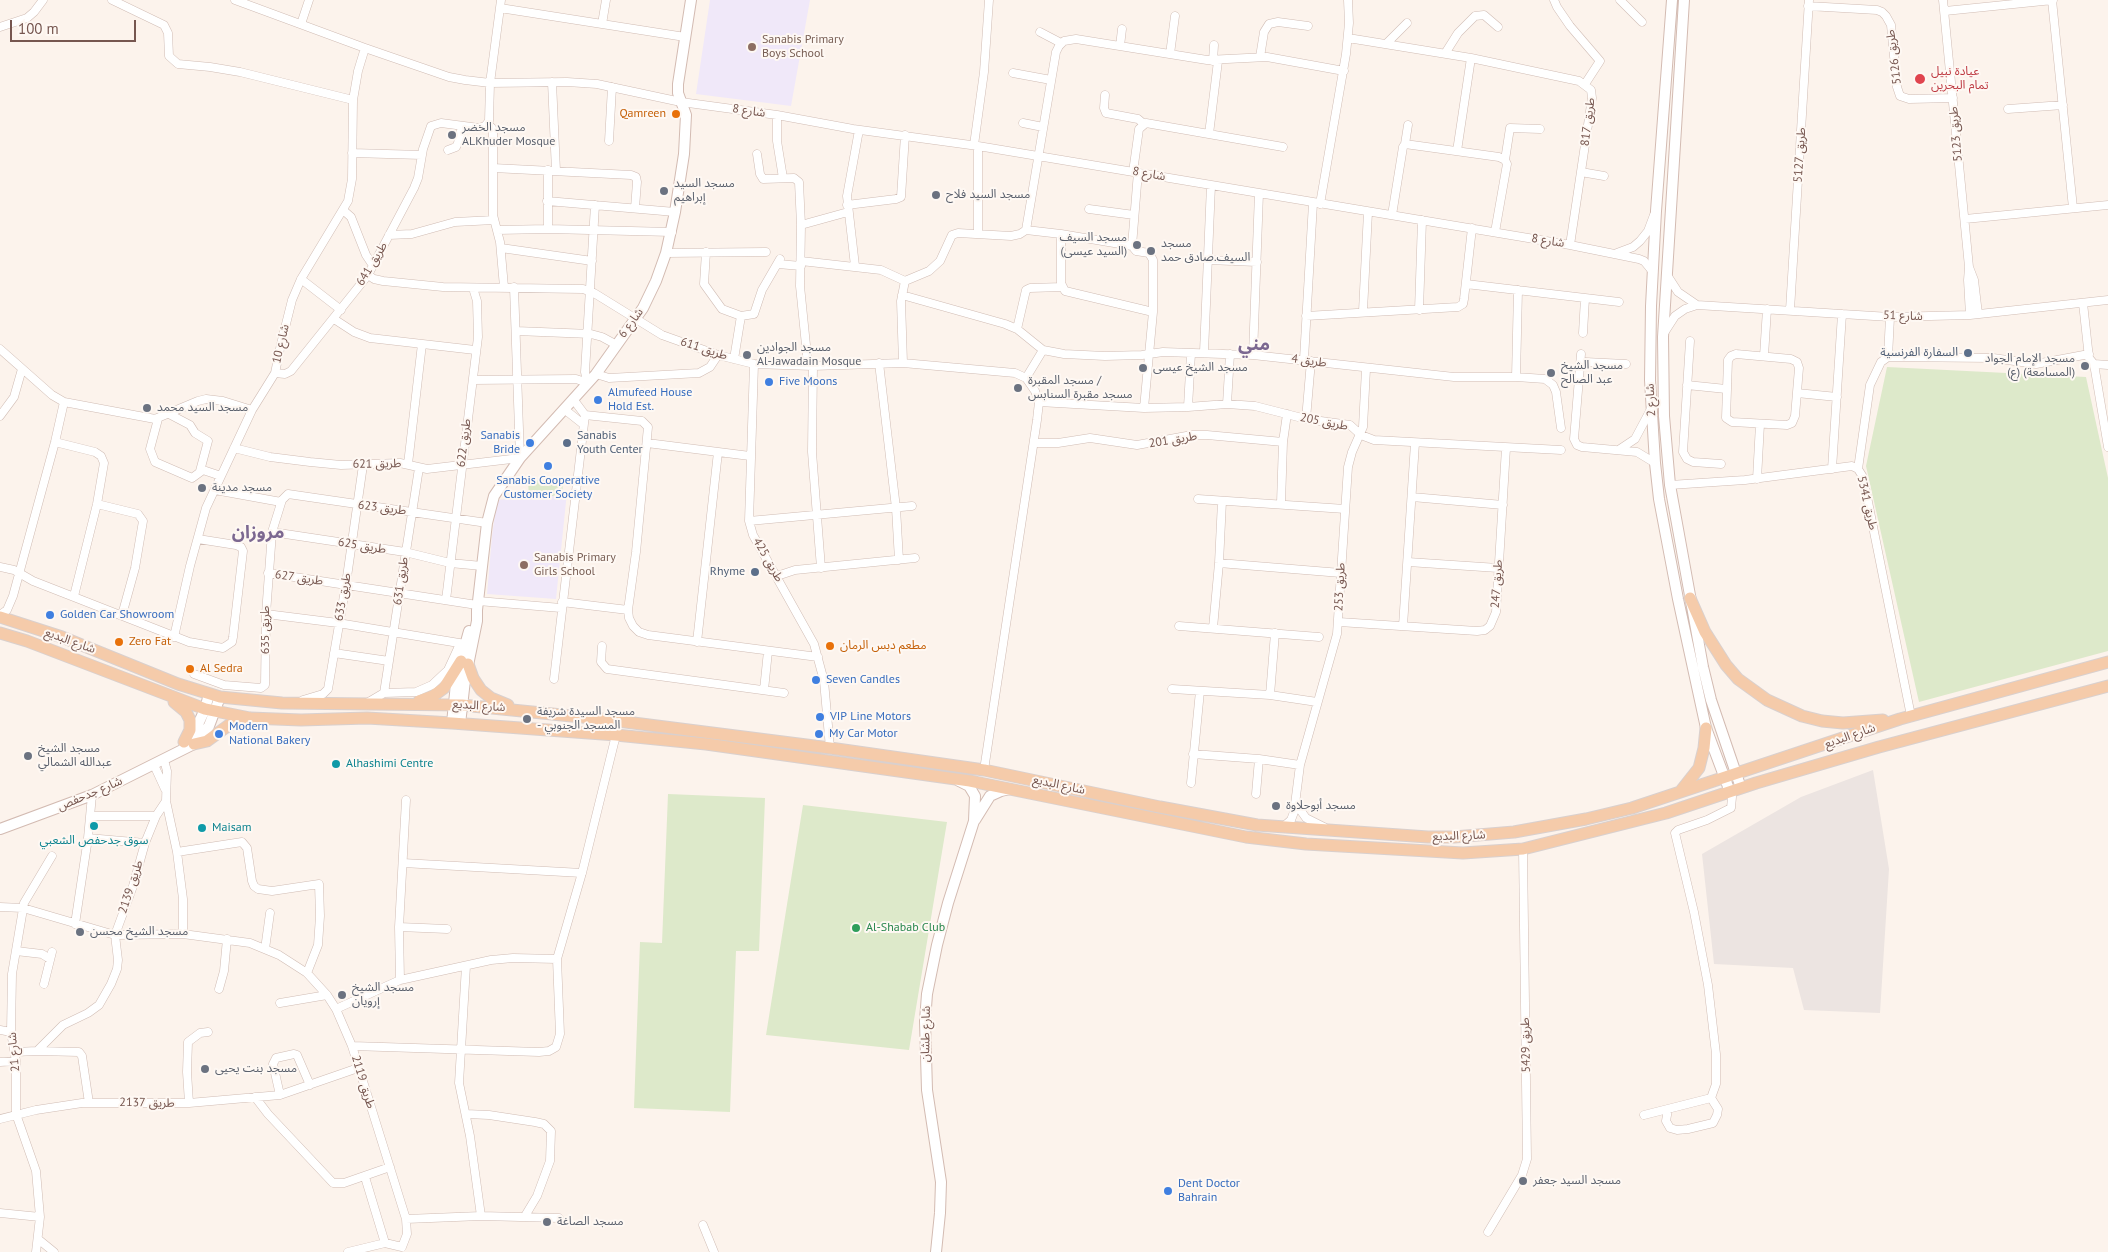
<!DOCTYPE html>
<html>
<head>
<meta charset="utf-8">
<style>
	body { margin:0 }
	#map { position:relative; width:2108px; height:1252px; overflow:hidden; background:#fcf3ec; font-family:"PT Sans",sans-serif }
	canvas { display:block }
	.scale { position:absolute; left:10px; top:20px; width:126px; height:22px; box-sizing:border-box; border:2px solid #76564f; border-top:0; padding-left:6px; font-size:15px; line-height:18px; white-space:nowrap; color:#76564f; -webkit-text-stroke:4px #fef8f3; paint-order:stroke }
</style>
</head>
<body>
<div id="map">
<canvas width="2108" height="1252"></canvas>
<div class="scale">100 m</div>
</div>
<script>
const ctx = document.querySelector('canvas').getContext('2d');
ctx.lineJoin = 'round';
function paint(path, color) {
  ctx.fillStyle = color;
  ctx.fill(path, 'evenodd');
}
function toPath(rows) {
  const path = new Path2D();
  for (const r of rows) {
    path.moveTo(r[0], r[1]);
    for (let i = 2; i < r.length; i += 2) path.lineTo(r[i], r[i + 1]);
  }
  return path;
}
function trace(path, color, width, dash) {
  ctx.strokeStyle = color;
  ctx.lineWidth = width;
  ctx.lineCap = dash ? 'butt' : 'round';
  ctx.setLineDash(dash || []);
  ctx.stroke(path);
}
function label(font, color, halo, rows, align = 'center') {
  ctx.font = font + ' "PT Sans","Noto Sans Arabic",sans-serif';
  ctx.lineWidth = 4;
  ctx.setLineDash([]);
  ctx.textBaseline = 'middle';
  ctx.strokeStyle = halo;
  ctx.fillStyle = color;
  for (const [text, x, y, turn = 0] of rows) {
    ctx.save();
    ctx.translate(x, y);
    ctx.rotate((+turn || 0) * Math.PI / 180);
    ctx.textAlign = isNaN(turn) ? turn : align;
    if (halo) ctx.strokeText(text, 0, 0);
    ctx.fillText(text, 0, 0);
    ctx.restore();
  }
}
paint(toPath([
	[1873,770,1889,869,1880,1013,1804,1010,1793,968,1714,964,1702,854,1801,797]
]), '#ece4e1');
paint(toPath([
	[710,0,810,0,791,106,696,94],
	[567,492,556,599,487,594,492,536,497,500]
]), '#f0e8f9');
paint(toPath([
	[1887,367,2086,377,2108,478,2108,651,1919,702,1866,466],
	[562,479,563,495,529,498,528,481],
	[668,794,765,798,759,951,736,951,730,1112,634,1108,640,942,662,943],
	[803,805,947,822,909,1050,766,1035]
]), '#dde9ca');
const street = toPath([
	[112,0,164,25,168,33,169,56,178,64,210,67,240,72,353,100],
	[235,0,365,48,449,77,465,80,490,83,567,82,597,84,681,102,777,115,853,129,978,146,1570,245,1639,259,1644,261,1653,272],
	[1554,0,1557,7,1570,26,1600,61,1585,84],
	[1620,0,1642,22],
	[1943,0,1969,267,1968,280,1970,315],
	[2052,0,2073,208],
	[1808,6,1877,10,1882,12,1886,16,1891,25,1897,87,1900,96,1909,99,1953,98],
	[500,8,685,37],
	[1945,11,2053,0],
	[301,24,309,0],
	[602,24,606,0],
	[0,27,27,18,34,12,43,0],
	[1040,32,1061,43],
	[1348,38,1471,58,1579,81,1591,90,1592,98,1570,245],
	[1387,43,1407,23],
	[1120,46,1122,29],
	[1446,52,1458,33,1475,16,1484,15,1498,27],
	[1170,54,1175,16],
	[1260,57,1264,32,1269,24,1278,22,1308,26],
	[1213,61,1214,45],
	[1013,73,1051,80],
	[552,82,556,171],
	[1105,95,1104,108,1106,113,1138,119,1144,124],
	[2008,109,2063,105],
	[777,115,777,141,783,178],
	[1023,123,1043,127],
	[488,124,492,128,493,134,493,215,500,242,504,287],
	[1209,134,1218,61],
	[609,141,612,87],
	[1405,144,1408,125],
	[974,145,984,72,989,0],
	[448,150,456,147,458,143,462,127],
	[1457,151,1471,58],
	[352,153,422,155],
	[757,154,760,174,763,179,794,178,799,182,801,225,800,286,808,365],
	[1505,160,1510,128,1540,129],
	[493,168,631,175,636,177,637,182,635,208],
	[1133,172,1139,129,1146,123,1283,147],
	[1138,172,1132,246,1136,251,1149,253,1153,260,1153,312,1144,408],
	[1581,172,1604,176],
	[547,201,675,212],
	[1320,204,1346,54,1349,23,1348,0],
	[847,205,896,199,901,197,905,135],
	[1089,209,1134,215],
	[343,210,351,217,366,255,372,264],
	[1392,215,1403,147,1405,144,1499,157,1505,160,1507,164,1495,232],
	[1965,219,2108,205],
	[801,225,848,212],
	[548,229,548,170],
	[497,230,548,229,672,232],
	[1026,230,1056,52,1059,46,1064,41,1076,39,1207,60,1267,57,1344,71],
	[978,234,978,146],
	[1061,234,1061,283,1065,291,1153,312],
	[389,235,412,234,455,222,494,220],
	[501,248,592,261],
	[706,252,704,284,722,309,741,316,754,314,762,290,780,259],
	[666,253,766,252],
	[1617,253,1633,247,1640,241,1648,231,1654,215],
	[1208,260,1257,262],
	[801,261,881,270,905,281,929,271,940,261,952,235,958,233,1011,236,1020,234,1026,230,1061,234,1132,246],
	[778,264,801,266],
	[855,266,847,196,859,130],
	[1969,267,1974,280,1978,314],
	[368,275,374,279,383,281,443,287,583,289,594,293,662,335,718,355,754,364,813,366,903,363,1015,373,1026,378,1035,391,1039,402,1037,420,984,770],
	[1667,275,1678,292,1697,305,1890,317,1970,315,2108,300],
	[301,279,341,310],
	[1466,284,1619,302],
	[902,295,1005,324,1017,329,1043,350,1064,354,1105,356,1142,355,1163,352,1253,355,1454,377,1516,377,1545,379,1553,385,1556,392,1561,428],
	[2083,303,2089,358,2094,364,2108,365],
	[1419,310,1422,220],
	[1790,310,1809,0],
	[1363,311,1368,212],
	[1306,316,1458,307,1463,304,1464,299,1472,228],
	[334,319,354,332,370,338,475,350],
	[1017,329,1026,290,1030,288,1062,287],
	[516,331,591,334,602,337,615,344],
	[1583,333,1585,298],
	[1664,333,1675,316,1685,309,1697,305],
	[1690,341,1683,452,1687,459,1693,462,1721,464],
	[0,349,52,395,64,402,155,419,198,401,206,399,223,401,252,410],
	[1204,352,1211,185],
	[1581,354,1574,439,1577,445,1582,447,1637,452,1655,463],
	[1736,354,1791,359,1797,362,1799,368,1795,416,1792,423,1787,425,1732,422,1726,418,1728,360,1731,356,1736,354],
	[1253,355,1259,193],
	[1764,356,1767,309],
	[1888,357,1890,317],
	[734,359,741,316],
	[1304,359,1313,203],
	[879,363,896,508,899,560],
	[903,363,901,301,905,281],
	[754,364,749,521,753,535,814,644,824,681,830,748],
	[1580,364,1585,362,1626,364],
	[2094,364,2108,447],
	[813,366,812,452,821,568],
	[275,373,285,374,291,371,368,275,414,188,418,178,423,149,431,126,441,123,479,128,485,126,489,121,490,83,501,0],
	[596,374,609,378,699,373,710,367,718,355],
	[1516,377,1518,290],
	[1026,378,1043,350],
	[473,380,576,379,588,383],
	[590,380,586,377,585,372,595,205],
	[1687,385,1726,389],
	[1797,393,1837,397],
	[573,399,585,415],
	[1039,402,1144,408,1188,407,1227,404,1255,406,1306,419,1350,425,1361,435,1374,440,1561,450],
	[1227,404,1230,354],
	[1188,407,1191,353],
	[564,409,583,424],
	[169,414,190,425,195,433,208,441,200,471],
	[585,415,642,421,648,427,636,552,628,610,629,618,633,626,639,632,648,635,818,657],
	[0,416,14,397,22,369],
	[158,419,150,449,155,462,192,478,203,470,221,476],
	[1306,419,1311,361],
	[55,442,95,452,101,456,104,463,97,504,74,596],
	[647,443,750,456],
	[1034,443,1058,443,1090,438,1137,445,1192,435,1207,435,1283,442],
	[234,448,270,457,310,462,341,465,400,463,427,469,520,458,514,287],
	[1620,449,1635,439,1651,409],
	[408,464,422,344],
	[1832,469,1842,314],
	[1858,469,1870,385,1881,362,1888,357,1993,358,2036,364,2089,354],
	[1757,479,1760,424],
	[1670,485,1745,480,1852,466,1858,469,1863,477,1911,716],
	[215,490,281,502],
	[1412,497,1503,505],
	[1198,499,1345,509],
	[1281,503,1283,442,1287,414],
	[97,504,138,514,143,521,135,568,122,615],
	[749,521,912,506],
	[272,532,405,552,450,563,482,566],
	[1408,562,1498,568],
	[1219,563,1341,573],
	[0,567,14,570,33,581,189,642,223,648,232,642,233,637,243,551,241,547,236,545,198,539],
	[268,573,477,605],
	[777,576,795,570,915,558],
	[446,600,478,337,477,301,473,288],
	[478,601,561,608],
	[562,602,628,610],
	[266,614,338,623,465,644],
	[0,615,7,610,13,596,55,442,64,402],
	[1339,622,1477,631,1485,630,1490,626,1496,612,1506,448],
	[1179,626,1319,637],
	[1403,626,1415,443],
	[1213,628,1219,563,1222,501],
	[174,637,190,566,206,508,252,410,275,373,281,344,292,300,301,279,348,201,352,179,353,100,358,71,365,48],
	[697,642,718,452],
	[602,646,601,662,607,669,784,693],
	[334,653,389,661],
	[194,674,224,685,261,688,265,685,266,614,272,532,282,500,288,494,487,523],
	[554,679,585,415],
	[1172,689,1270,695,1317,702],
	[764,690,768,651],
	[384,693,419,468],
	[1270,695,1275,633],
	[303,700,323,694,328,689,346,584,363,465],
	[367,703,384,693,416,692,432,685,448,670,460,644],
	[1193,754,1259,759,1300,765],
	[164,760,167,771,166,801,177,852,183,899,183,934],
	[154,765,165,789],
	[1191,783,1200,691],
	[1256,794,1259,759],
	[1296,804,1306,818,1324,827],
	[90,816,156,816,166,801],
	[1283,827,1291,820,1294,812,1300,765,1337,634,1348,467,1352,452,1363,427,1366,369],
	[88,838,145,843],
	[177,852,242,842,247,848,252,881,254,886,258,889,272,891,319,884,320,916,318,945,307,973],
	[403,863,582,873],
	[0,907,23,908,115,935,183,934,250,943,279,955,307,973,327,995,336,1009,352,1046,406,1219,407,1234,402,1247],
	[75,924,88,838,92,795],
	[399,927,447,929],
	[265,949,270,913],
	[16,951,42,954,50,959],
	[466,966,459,1083,470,1136,481,1216],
	[400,980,399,927,406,800],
	[44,984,52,952],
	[219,989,224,971,227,939],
	[280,1003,327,995],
	[336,1009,400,980,491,960,513,958,557,959],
	[0,1030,11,1032],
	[352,1046,539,1052,549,1051,556,1047,560,1034,557,959,582,873,616,735],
	[37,1051,79,1052,82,1056,89,1103],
	[15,1052,37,1051,63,1025,88,1013,99,1005,111,984,117,969,118,960,115,935,133,886,145,843,156,816],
	[0,1062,16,1061],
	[280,1095,273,1064,276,1058,294,1054,297,1055,310,1085],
	[255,1097,268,1114,333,1183,344,1183,390,1167],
	[189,1103,187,1072,188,1042,200,1033,208,1032],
	[1668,1109,1666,1121,1670,1128,1677,1130,1688,1129,1713,1123,1717,1115,1718,1109,1711,1098],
	[466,1114,489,1115,535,1122,544,1124,551,1131,550,1161,537,1196,525,1216],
	[1644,1115,1711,1098,1716,1084,1716,1054,1708,985,1694,912,1675,833,1678,830,1707,820,1731,808,1732,797,1730,792],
	[0,1119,36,1110,82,1103,189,1103,280,1095,358,1068],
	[365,1177,385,1243],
	[0,1213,40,1217],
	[406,1219,481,1216,559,1218],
	[703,1225,714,1252],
	[1488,1232,1522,1175,1527,1159,1523,849],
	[38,1239,54,1252],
	[36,1252,40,1217,36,1171,16,1114,16,1061,11,1032,12,974,24,903,52,856],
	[348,1252,385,1243,402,1247]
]);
const secondary = toPath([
	[1672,0,1656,211,1651,306,1650,380,1655,463,1659,499,1678,599,1706,728,1730,792],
	[1684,0,1663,337,1664,416,1670,485,1703,667,1711,700,1741,788],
	[452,723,457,674,469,631],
	[460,724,465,680,477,621,477,610,487,523,494,496,520,458,596,374,643,308,656,281,666,253,675,212,684,154,686,115,678,93,678,84,691,0],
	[188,738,195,731,205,709,209,694],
	[975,820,990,796,1001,791,1010,789],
	[0,829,92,795,194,744,209,726,220,697],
	[936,1252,940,1213,941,1182,927,1090,925,1021,927,994,937,945,948,903,974,821,975,796,969,786,959,781]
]);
const primary = toPath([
	[1690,598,1705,632,1726,665,1738,679,1767,700,1802,716,1822,721,1843,723,1883,720],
	[0,617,62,637,178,684,220,697,282,703,462,705,602,719,830,748,984,770,1160,807,1257,825,1428,837,1454,837,1514,832,1586,819,1632,808,1900,719,2108,662],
	[0,633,27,641,205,709,250,718,301,720,367,718,452,723,616,735,706,744,970,781,1246,837,1306,844,1463,853,1523,849,1666,813,1756,783,1879,747,2108,686],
	[468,664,473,678,481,690,491,698,508,705],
	[419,701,433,696,444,688,461,661],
	[174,702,186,712,190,720,190,730,184,742],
	[194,744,207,741,229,725,248,718],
	[1680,792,1699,768,1704,748,1706,728]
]);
trace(street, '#d0bcb4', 9);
trace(secondary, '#d3bbb2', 12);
trace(primary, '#d9d0ce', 13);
trace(street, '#fff', 8);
trace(secondary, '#fff', 10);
trace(primary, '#f5cbaa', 11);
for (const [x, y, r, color] of [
	[752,47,5,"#8d6e63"],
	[1920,79,6,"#e0444e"],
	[676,114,5,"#e8710a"],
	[452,135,5,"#6b7280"],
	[664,191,5,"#6b7280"],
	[936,195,5,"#6b7280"],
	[1137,245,5,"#6b7280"],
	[1151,251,5,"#6b7280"],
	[1968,353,5,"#5c6f8a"],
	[747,355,5,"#6b7280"],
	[2085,366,5,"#6b7280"],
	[1143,368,5,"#6b7280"],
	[1551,373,5,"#6b7280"],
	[769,382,5,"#3f7fe0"],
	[1018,388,5,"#6b7280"],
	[598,400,5,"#3f7fe0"],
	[147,408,5,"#6b7280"],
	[530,443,5,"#3f7fe0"],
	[567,443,5,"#5c6f8a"],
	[548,466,5,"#3f7fe0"],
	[202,488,5,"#6b7280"],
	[524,565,5,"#8d6e63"],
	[755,572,5,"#5c6f8a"],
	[50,615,5,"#3f7fe0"],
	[119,642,5,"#e8710a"],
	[830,646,5,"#e8710a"],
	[190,669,5,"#e8710a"],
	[816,680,5,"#3f7fe0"],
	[820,717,5,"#3f7fe0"],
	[527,719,5,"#6b7280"],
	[219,734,5,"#3f7fe0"],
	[819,734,5,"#3f7fe0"],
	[28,756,5,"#6b7280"],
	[336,764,5,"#0f9aa8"],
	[1276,806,5,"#6b7280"],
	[94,826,5,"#0f9aa8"],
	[202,828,5,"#0f9aa8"],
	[856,928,5,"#2e9e5b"],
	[80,932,5,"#6b7280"],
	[342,995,5,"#6b7280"],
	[205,1069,5,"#6b7280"],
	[1523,1181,5,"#6b7280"],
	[1168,1191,5,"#3f7fe0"],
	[547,1222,5,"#6b7280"]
]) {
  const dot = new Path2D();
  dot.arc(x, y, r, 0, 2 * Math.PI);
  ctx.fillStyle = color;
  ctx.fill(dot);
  trace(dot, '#fef8f3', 2);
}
label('12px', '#785e54', '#fef8f3', [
	["Sanabis Primary",762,40],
	["Boys School",762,54],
	["Sanabis Primary",534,558],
	["Girls School",534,572]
], 'left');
label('12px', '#76564f', '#fef8f3', [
	["طريق 5126",1894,57,-97],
	["شارع 8",749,111,8],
	["طريق 817",1588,122,-83],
	["طريق 5123",1956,134,-95],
	["طريق 5127",1800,155,-86],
	["شارع 8",1149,174,10],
	["شارع 8",1548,241,9],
	["طريق 641",372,264,-59],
	["شارع 51",1903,316,2],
	["شارع 6",631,323,-54],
	["شارع 10",281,344,-77],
	["طريق 611",704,349,18],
	["طريق 4",1309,361,8],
	["شارع 2",1651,400,-93],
	["طريق 205",1324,422,11],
	["طريق 201",1173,440,-9],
	["طريق 622",464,443,-83],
	["طريق 621",377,464,-1],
	["طريق 5341",1867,503,77],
	["طريق 623",382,508,7],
	["طريق 625",362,546,9],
	["طريق 425",768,560,60],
	["طريق 627",299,578,8],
	["طريق 631",401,581,-82],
	["طريق 247",1497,584,-86],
	["طريق 253",1340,587,-87],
	["طريق 633",343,597,-80],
	["طريق 635",266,630,-90],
	["شارع البديع",70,641,20],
	["شارع البديع",479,706,4],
	["شارع البديع",1850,736,-19],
	["شارع البديع",1059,785,12],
	["شارع جدحفص",90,794,-23],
	["شارع البديع",1459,836,-2],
	["طريق 2139",131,887,-72],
	["شارع طشان",926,1034,-89],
	["طريق 5429",1526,1045,-91],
	["شارع 21",14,1052,-95],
	["طريق 2119",363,1082,73],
	["طريق 2137",147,1103,1]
]);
label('12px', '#be3a42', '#fef8f3', [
	["عيادة نبيل",1931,72],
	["تمام البحرين",1931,86]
], 'left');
label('12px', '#c56008', '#fef8f3', [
	["Qamreen",666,114,"right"],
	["Zero Fat",129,642],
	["مطعم دبس الرمان",840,646],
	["Al Sedra",200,669]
], 'left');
label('12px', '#5b616d', '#fef8f3', [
	["مسجد الخضر",462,128],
	["ALKhuder Mosque",462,142],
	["مسجد السيد",674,184],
	["إبراهيم",674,198],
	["مسجد السيد فلاح",946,195],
	["مسجد السيف",1127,238,"right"],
	["(السيد عيسى)",1127,252,"right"],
	["مسجد",1161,244],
	["السيف.صادق حمد",1161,258],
	["مسجد الجوادين",757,348],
	["Al-Jawadain Mosque",757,362],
	["مسجد الإمام الجواد",2075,359,"right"],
	["(ع) (المسامعة)",2075,373,"right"],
	["مسجد الشيخ",1561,366],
	["عبد الصالح",1561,380],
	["مسجد الشيخ عيسى",1153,368],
	["مسجد المقبرة /",1028,381],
	["مسجد مقبرة السنابس",1028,395],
	["مسجد السيد محمد",157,408],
	["مسجد مدينة",212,488],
	["مسجد السيدة شريفة",537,712],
	["- المسجد الجنوبي",537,726],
	["مسجد الشيخ",38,749],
	["عبدالله الشمالي",38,763],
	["مسجد أبوحلاوة",1286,806],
	["مسجد الشيخ محسن",90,932],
	["مسجد الشيخ",352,988],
	["إرويان",352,1002],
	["مسجد بنت يحيى",215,1069],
	["مسجد السيد جعفر",1533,1181],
	["مسجد الصاغة",557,1222]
], 'left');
label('12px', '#4e5e75', '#fef8f3', [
	["السفارة الفرنسية",1958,353],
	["Sanabis",577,436,"left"],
	["Youth Center",577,450,"left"],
	["Rhyme",745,572]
], 'right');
label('12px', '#366cbe', '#fef8f3', [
	["Five Moons",779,382],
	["Almufeed House",608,393],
	["Hold Est.",608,407],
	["Sanabis",520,436,"right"],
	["Bride",520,450,"right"],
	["Sanabis Cooperative",548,481,"center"],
	["Customer Society",548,495,"center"],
	["Golden Car Showroom",60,615],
	["Seven Candles",826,680],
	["VIP Line Motors",830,717],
	["Modern",229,727],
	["National Bakery",229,741],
	["My Car Motor",829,734],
	["Dent Doctor",1178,1184],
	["Bahrain",1178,1198]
], 'left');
label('12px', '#0d838f', '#fef8f3', [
	["Alhashimi Centre",346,764],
	["Maisam",212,828],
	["سوق جدحفص الشعبي",94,841,"center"]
], 'left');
label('12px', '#27864d', '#fef8f3', [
	["Al-Shabab Club",866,928]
], 'left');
label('bold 18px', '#7c6891', '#fef8f3', [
	["مني",1254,345],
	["مروزان",258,533]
]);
</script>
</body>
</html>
